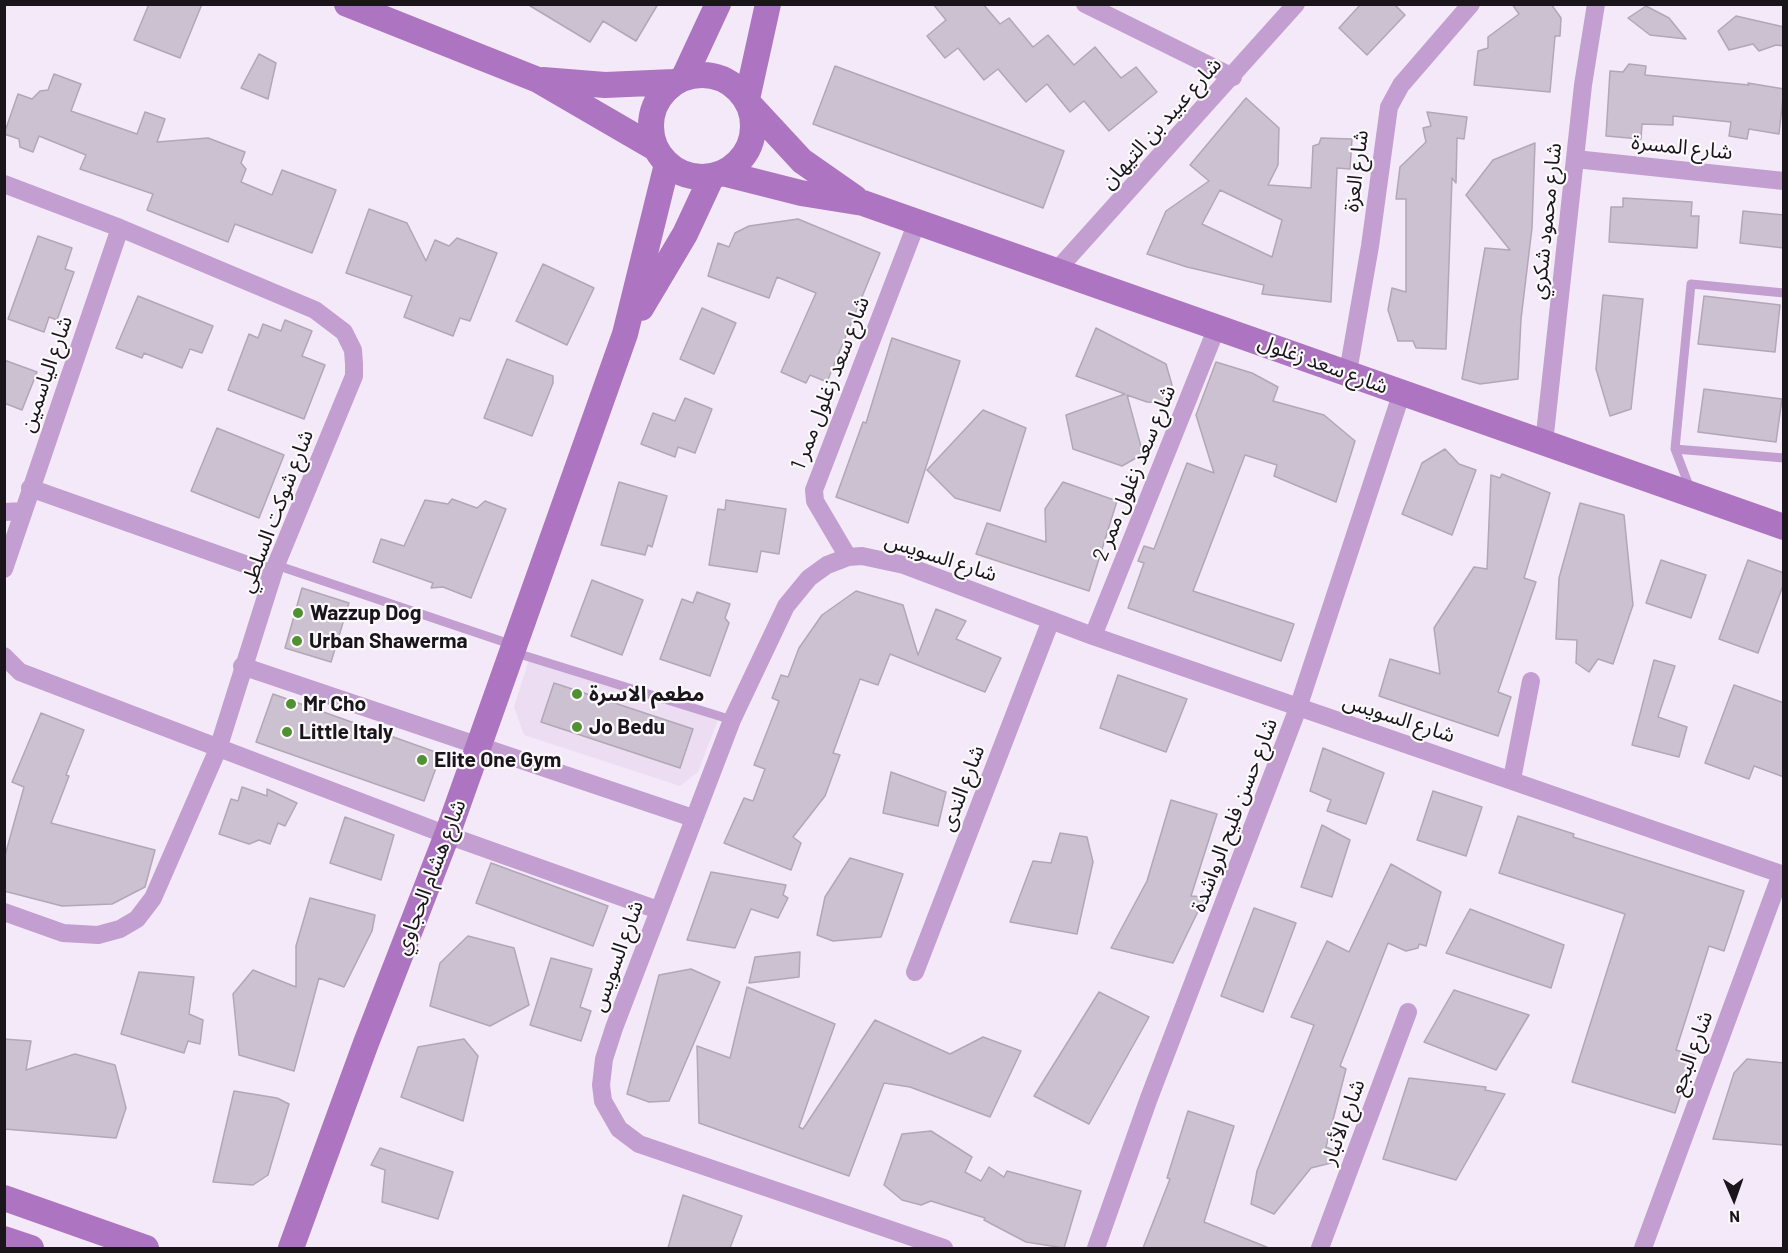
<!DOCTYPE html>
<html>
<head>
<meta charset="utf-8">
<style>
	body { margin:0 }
	#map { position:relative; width:1788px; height:1253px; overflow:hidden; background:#f4e9f8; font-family:Barlow,sans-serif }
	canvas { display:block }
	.frame { position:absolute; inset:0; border:6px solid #19151b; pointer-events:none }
	.north { position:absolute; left:1704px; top:1169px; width:60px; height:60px; -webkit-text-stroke:4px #fcfafd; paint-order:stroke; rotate:178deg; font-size:16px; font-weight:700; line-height:24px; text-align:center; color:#19151b }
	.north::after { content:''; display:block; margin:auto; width:21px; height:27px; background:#19151b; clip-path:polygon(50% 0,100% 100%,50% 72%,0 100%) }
</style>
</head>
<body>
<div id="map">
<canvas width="1788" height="1253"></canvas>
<div class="frame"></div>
<div class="north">N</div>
</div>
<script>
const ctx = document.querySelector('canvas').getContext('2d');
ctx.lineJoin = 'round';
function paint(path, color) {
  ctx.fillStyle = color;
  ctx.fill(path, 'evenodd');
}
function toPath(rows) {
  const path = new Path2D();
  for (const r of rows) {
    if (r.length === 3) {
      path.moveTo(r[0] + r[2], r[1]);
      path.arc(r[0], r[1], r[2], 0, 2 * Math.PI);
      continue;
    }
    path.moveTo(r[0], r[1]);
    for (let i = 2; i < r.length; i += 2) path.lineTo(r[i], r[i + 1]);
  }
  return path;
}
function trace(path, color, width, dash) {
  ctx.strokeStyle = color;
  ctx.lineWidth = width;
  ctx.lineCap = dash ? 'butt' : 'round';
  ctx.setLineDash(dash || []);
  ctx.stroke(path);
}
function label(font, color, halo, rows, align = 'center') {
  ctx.font = font + ' Barlow,"Noto Sans Arabic",sans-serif';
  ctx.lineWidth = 4.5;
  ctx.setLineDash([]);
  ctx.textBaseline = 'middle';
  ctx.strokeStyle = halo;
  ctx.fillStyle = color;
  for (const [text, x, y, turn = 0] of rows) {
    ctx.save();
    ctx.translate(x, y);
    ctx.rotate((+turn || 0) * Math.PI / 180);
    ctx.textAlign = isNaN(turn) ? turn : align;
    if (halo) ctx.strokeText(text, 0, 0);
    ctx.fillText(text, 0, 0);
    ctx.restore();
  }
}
paint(toPath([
	[529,659,718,720,698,772,680,786,524,735,514,707]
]), '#edddf3');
const building = toPath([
	[149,4,202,4,180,58,134,40,149,4],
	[527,4,658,4,636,41,603,21,590,42,527,4],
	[933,4,983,4,1000,24,1009,18,1033,47,1048,35,1074,65,1095,47,1121,78,1136,67,1157,92,1109,131,1084,101,1070,112,1047,84,1026,102,998,69,984,80,958,48,945,58,927,36,946,20,933,4],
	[1361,4,1394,4,1405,15,1367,55,1339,28,1361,4],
	[1512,4,1551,4,1561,18,1560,36,1555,36,1550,92,1474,85,1478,51,1488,48,1488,37,1519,14,1512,4],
	[1646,6,1669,18,1686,39,1650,35,1628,18,1646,6],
	[1736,16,1784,27,1784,46,1776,45,1759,51,1753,44,1729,50,1718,31,1736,16],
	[259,54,276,63,268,99,241,88,259,54],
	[1629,64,1646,66,1645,75,1749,85,1748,83,1784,89,1779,134,1749,129,1747,139,1729,136,1731,122,1673,116,1673,125,1642,124,1641,139,1606,136,1610,71,1623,72,1629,64],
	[835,66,1064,151,1043,208,813,124,835,66],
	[54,74,81,84,71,111,137,134,145,112,165,119,157,142,208,138,245,152,241,163,246,169,241,182,272,195,282,170,336,190,312,253,235,224,228,242,147,210,153,194,80,169,86,155,39,136,33,152,20,147,19,139,4,134,18,94,32,99,40,91,48,90,54,74],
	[1246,98,1279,128,1278,165,1268,185,1311,188,1313,146,1319,144,1321,138,1352,139,1350,169,1337,168,1331,302,1262,294,1264,285,1187,267,1147,254,1166,211,1209,181,1190,165,1246,98],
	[1220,190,1282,220,1272,257,1202,224,1220,190],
	[1427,112,1467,117,1464,139,1457,138,1456,183,1452,178,1446,349,1416,348,1413,341,1398,341,1388,310,1392,288,1406,292,1406,199,1396,199,1400,167,1426,142,1423,128,1431,126,1427,112],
	[1535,143,1532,228,1521,319,1518,379,1480,384,1462,379,1485,248,1510,250,1466,195,1493,160,1535,143],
	[1623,198,1692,202,1691,216,1699,216,1697,248,1609,242,1611,207,1623,207,1623,198],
	[369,209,407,223,426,261,435,240,449,246,457,238,497,253,470,321,460,318,453,336,404,317,412,296,346,273,369,209],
	[1743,211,1784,215,1784,248,1740,243,1743,211],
	[798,219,880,253,827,382,810,375,806,383,781,372,816,293,777,277,769,298,708,276,718,243,729,247,735,233,749,226,798,219],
	[38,236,72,248,65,269,74,272,57,320,49,317,44,332,8,319,38,236],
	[543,264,594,288,567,345,516,321,543,264],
	[1603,295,1643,299,1631,409,1610,416,1596,369,1603,295],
	[138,296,213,326,202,353,190,349,182,368,144,353,142,358,116,348,138,296],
	[1704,296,1780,305,1775,352,1698,344,1704,296],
	[702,308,736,323,714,374,680,359,702,308],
	[285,320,312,331,302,356,325,365,304,419,228,390,249,334,258,338,263,324,281,331,285,320],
	[1096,328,1166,364,1172,385,1164,403,1147,402,1127,395,1143,454,1122,466,1073,449,1066,415,1125,394,1076,376,1096,328],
	[892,338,960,361,908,523,836,497,863,422,866,423,892,338],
	[507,359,553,376,553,383,532,436,484,418,507,359],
	[4,360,37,372,22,410,4,403,4,360],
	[1216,362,1252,373,1278,387,1273,401,1324,415,1355,441,1336,502,1274,476,1277,465,1245,455,1193,591,1294,624,1281,661,1128,608,1144,563,1138,561,1144,546,1154,549,1187,463,1214,473,1196,415,1216,362],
	[1704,389,1782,399,1776,442,1698,432,1704,389],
	[685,398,712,409,695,453,678,447,675,457,641,444,653,413,675,421,685,398],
	[983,410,1026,428,1000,511,955,498,927,470,983,410],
	[217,428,284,455,259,518,191,491,217,428],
	[1445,449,1459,464,1476,470,1452,535,1402,514,1422,463,1445,449],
	[1502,474,1550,493,1524,578,1536,582,1498,692,1511,697,1498,736,1379,696,1390,659,1440,674,1434,628,1474,567,1487,569,1491,475,1500,478,1502,474],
	[619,482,667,496,652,547,648,545,645,555,601,545,619,482],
	[1063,482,1117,501,1089,591,976,554,987,523,1046,542,1045,509,1063,482],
	[452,499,477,508,485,501,506,509,471,598,443,587,431,588,433,583,373,562,381,539,404,546,425,500,448,504,452,499],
	[726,500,786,509,779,554,761,551,757,572,709,565,718,509,725,510,726,500],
	[1580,503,1624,515,1633,605,1613,664,1598,659,1589,672,1576,663,1577,640,1556,639,1559,578,1580,503],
	[1661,560,1706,575,1691,618,1646,603,1661,560],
	[1748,560,1784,573,1784,583,1758,653,1719,639,1748,560],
	[592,580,643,600,622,655,571,636,592,580],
	[302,588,349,603,331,662,285,648,302,588],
	[856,591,903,605,918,655,936,609,966,621,956,639,1001,658,985,692,890,654,878,685,860,679,833,753,840,755,825,796,793,837,801,843,791,870,724,843,744,798,753,801,765,769,754,765,779,701,772,698,781,675,788,677,799,648,822,615,856,591],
	[697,592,730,604,725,618,729,623,710,676,660,659,682,599,693,603,697,592],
	[1654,660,1675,666,1658,717,1687,727,1679,757,1632,745,1654,660],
	[1118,675,1187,699,1166,752,1100,728,1118,675],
	[554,683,693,729,680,768,541,722,554,683],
	[1734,685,1784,703,1784,777,1754,766,1749,779,1705,763,1734,685],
	[273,694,441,754,424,801,256,742,273,694],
	[41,713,84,730,66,775,69,776,51,823,155,850,145,887,112,904,62,906,4,891,4,859,24,787,12,782,41,713],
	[1323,748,1384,773,1366,824,1327,811,1331,800,1310,791,1323,748],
	[891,772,946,792,938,826,883,813,891,772],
	[242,787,267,796,267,789,297,803,285,826,278,823,270,844,259,840,249,844,219,834,231,799,238,801,242,787],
	[1433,791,1482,807,1466,856,1417,840,1433,791],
	[1171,800,1217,814,1191,896,1205,897,1173,963,1111,948,1147,881,1171,800],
	[1518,816,1574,834,1573,837,1744,891,1724,951,1709,946,1676,1050,1694,1055,1675,1113,1572,1082,1625,914,1499,873,1518,816],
	[345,817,394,835,381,880,330,863,345,817],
	[1322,825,1350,840,1332,897,1301,887,1322,825],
	[1060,833,1087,837,1093,862,1077,934,1010,922,1033,861,1051,863,1060,833],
	[850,858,903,874,881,937,833,941,817,935,825,897,850,858],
	[491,863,608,906,593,946,476,903,491,863],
	[1391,864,1441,892,1426,946,1419,944,1418,948,1406,951,1388,943,1340,1066,1346,1069,1326,1147,1337,1151,1331,1163,1311,1168,1274,1214,1251,1204,1257,1171,1314,1025,1291,1017,1327,941,1349,952,1391,864],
	[711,872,786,885,783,895,788,898,778,918,751,909,735,948,687,940,711,872],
	[310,898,375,915,372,931,344,987,319,978,294,1071,239,1055,233,994,253,970,296,987,296,946,310,898],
	[1254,908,1296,923,1263,1012,1221,996,1254,908],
	[1470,909,1564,945,1551,988,1446,953,1470,909],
	[468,936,514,948,529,1005,490,1026,430,1006,440,963,468,936],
	[800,952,799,977,749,983,755,957,800,952],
	[551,958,592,969,580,1007,591,1011,581,1041,530,1025,551,958],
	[691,969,720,982,669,1101,649,1102,627,1094,659,975,691,969],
	[139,972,194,977,189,1014,203,1020,200,1044,188,1041,184,1053,121,1034,139,972],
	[747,987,835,1024,799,1127,803,1129,875,1020,950,1054,983,1037,1021,1051,990,1117,910,1087,884,1083,849,1176,699,1123,697,1046,730,1058,747,987],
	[1454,990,1529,1015,1496,1070,1424,1042,1454,990],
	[1099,992,1149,1017,1089,1124,1034,1096,1099,992],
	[4,1039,31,1041,26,1070,75,1054,115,1065,126,1108,116,1138,4,1129,4,1039],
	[464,1039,478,1056,463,1121,401,1097,418,1047,464,1039],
	[1747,1059,1784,1063,1784,1145,1713,1139,1734,1073,1747,1059],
	[1409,1078,1486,1087,1485,1090,1505,1094,1456,1180,1383,1159,1409,1078],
	[234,1091,277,1098,289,1104,268,1175,253,1185,213,1182,234,1091],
	[1188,1111,1234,1126,1204,1222,1269,1248,1143,1248,1170,1179,1167,1178,1188,1111],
	[931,1131,972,1157,965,1172,981,1181,989,1167,1004,1177,1007,1171,1081,1191,1064,1248,1026,1242,984,1220,985,1218,931,1201,921,1205,902,1200,884,1185,902,1134,931,1131],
	[380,1148,453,1172,438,1219,382,1202,385,1170,371,1165,380,1148],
	[683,1195,742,1216,730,1248,668,1248,683,1195]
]);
paint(building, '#ccc1d0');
trace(building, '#b1a7b5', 1.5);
trace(toPath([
	[1675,449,1784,458],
	[1691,491,1675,449,1691,284,1784,293],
	[276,565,513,645],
	[513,652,732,720]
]), '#c39ed1', 9);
trace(toPath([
	[1085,4,1233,77],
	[1575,159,1784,181],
	[4,184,120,228,315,310,344,332,353,350,354,364,354,376,276,565,218,749,153,898,137,919,120,929,98,935,63,933,4,912],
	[1057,270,1296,4],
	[1348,372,1370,246,1389,107,1401,85,1471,4],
	[1544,443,1583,85,1596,4],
	[30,488,273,574],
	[4,512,23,511],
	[848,557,815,501,814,490,917,222],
	[4,569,120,228],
	[1093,636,1217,327],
	[4,656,20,672,447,835,658,910],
	[242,666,693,818],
	[1512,779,1531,681],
	[915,972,1051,620],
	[944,1248,639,1144,619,1129,603,1101,601,1085,604,1059,614,1028,732,720,786,606,809,578,827,565,848,557,862,556,904,565,1093,636,1784,875],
	[1096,1248,1149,1098,1298,708,1402,392],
	[1320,1248,1408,1012],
	[1643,1248,1781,874]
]), '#c39ed1', 18);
trace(toPath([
	[347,4,538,80,655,148],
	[702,126,51],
	[684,77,718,4],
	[543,80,605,85,674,82],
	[747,99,768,4],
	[751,106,802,161,855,198],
	[722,173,801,193,863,203,1784,527],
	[641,308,685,234,712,176],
	[4,1198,146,1248],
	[4,1239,31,1248],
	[291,1248,366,1043,447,835,625,334,667,164]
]), '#ad75c1', 26);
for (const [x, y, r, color] of [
	[298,613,6,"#529132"],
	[297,641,6,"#529132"],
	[577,694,6,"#529132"],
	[291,704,6,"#529132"],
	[577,727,6,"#529132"],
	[287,732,6,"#529132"],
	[422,760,6,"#529132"]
]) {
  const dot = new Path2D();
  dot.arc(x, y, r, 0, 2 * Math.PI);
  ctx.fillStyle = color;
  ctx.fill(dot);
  trace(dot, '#fcfafd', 2);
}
label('21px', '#19151b', '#fcfafd', [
	["شارع عبيد بن التيهان",1161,123,-48],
	["شارع المسرة",1682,147,6],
	["شارع العزة",1356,171,-83],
	["شارع محمود شكري",1546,221,-84],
	["شارع سعد زغلول",1323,364,20],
	["شارع الياسمين",46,374,-71],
	["شارع سعد زغلول ممر 1",830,383,-69],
	["شارع سعد زغلول ممر 2",1134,473,-68],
	["شارع شوكت السلطي",276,511,-69],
	["شارع السويس",941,557,18],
	["شارع السويس",1399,718,18],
	["شارع الندى",962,788,-69],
	["شارع حسن فليح الرواشدة",1234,815,-69],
	["شارع هشام الحجاوي",430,877,-69],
	["شارع السويس",617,956,-70],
	["شارع البجع",1691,1053,-70],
	["شارع الأنبار",1343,1122,-70]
]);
label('bold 21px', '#19151b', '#fcfafd', [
	["Wazzup Dog",310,613],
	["Urban Shawerma",309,641],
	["مطعم الاسرة",589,694],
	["Mr Cho",303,704],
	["Jo Bedu",589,727],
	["Little Italy",299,732],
	["Elite One Gym",434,760]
], 'left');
</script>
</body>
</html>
